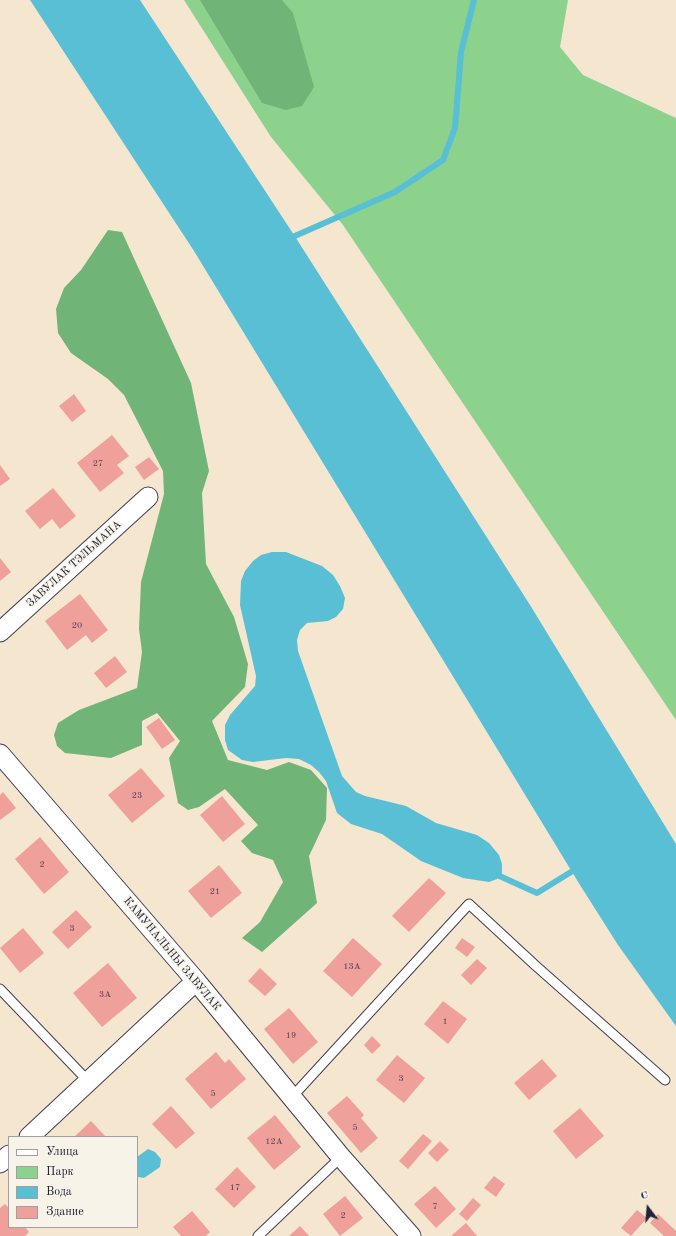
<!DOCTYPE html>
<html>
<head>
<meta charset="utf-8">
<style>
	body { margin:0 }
	#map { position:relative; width:676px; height:1236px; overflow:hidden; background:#f5e6d0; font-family:"Old Standard TT",serif }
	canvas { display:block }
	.legend { position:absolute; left:8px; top:1136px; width:130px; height:92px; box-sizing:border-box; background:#f7f3e8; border:1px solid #a29fa3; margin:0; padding:5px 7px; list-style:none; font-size:12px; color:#22223b }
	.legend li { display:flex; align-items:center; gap:8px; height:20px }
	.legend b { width:20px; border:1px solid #a29fa3 }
	.north { position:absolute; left:628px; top:1188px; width:40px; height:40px; -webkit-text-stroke:3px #f7f3e8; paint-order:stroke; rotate:344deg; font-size:11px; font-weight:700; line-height:16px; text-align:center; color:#22223b }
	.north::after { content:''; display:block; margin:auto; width:14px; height:18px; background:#22223b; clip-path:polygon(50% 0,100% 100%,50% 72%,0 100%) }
</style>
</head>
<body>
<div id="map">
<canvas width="676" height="1236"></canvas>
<ul class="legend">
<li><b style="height:5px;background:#fff"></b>Улица</li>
<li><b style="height:11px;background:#8cd28d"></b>Парк</li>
<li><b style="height:11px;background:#58bfd5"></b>Вода</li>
<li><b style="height:11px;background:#efa09b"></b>Здание</li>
</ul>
<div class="north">С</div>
</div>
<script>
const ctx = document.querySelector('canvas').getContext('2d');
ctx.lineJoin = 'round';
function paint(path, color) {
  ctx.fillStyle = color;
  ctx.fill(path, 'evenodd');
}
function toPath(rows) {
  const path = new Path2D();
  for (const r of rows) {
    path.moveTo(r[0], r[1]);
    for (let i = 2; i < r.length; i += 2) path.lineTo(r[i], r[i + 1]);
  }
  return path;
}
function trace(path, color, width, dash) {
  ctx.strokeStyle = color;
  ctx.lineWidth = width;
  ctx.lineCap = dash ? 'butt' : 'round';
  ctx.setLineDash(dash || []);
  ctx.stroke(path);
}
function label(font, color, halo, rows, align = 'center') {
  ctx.font = font + ' "Old Standard TT",serif';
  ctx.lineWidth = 3;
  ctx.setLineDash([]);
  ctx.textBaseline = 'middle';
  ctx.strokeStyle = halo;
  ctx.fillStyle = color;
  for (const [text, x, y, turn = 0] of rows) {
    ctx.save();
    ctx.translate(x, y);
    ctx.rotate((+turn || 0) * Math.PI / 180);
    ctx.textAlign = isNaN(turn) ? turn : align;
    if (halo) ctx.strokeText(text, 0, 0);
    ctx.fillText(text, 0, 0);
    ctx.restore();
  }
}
paint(toPath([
	[184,0,568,0,560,47,583,75,676,118,676,720,343,225,271,137]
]), '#8cd28d');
paint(toPath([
	[200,0,282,0,293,13,314,87,302,106,286,110,262,103],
	[108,230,122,232,191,383,209,471,202,493,206,564,234,617,248,664,245,687,212,721,228,760,267,770,289,762,311,770,327,788,326,820,309,856,317,903,262,952,242,938,260,922,283,882,273,860,252,853,241,841,258,825,225,789,199,807,188,810,178,803,169,758,180,741,157,713,142,721,142,745,111,758,65,753,57,746,54,735,58,723,79,710,137,688,142,652,139,629,141,582,164,494,163,471,124,395,108,379,71,353,58,333,56,309,64,288,81,270]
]), '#71b478');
paint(toPath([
	[30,0,140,0,294,235,530,605,676,844,676,1026,618,945,580,885,194,251],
	[272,552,286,552,322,566,333,575,340,586,345,598,343,609,336,617,328,621,307,623,300,630,297,640,298,651,342,776,356,792,365,796,406,806,436,823,477,835,489,843,499,855,502,864,502,873,497,879,489,882,463,878,421,861,382,834,351,824,337,813,326,781,319,772,311,765,299,759,286,758,253,762,242,760,228,750,225,740,225,725,230,715,255,686,256,676,240,605,241,581,245,571,253,561,261,555],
	[148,1149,155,1152,161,1159,160,1167,144,1178,138,1177,137,1157]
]), '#58bfd5');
trace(toPath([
	[288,239,395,192,443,160,455,128,461,52,474,0],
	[493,873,537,893,579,867]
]), '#58bfd5', 6);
paint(toPath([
	[74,394,86,411,72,422,59,406],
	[112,435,129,456,117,465,124,473,100,492,77,463],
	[149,457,159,469,144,480,135,467],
	[0,465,10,479,0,486],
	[53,488,76,516,60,529,52,519,40,529,25,511],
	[0,558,11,572,0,581],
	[80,594,108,630,92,643,86,635,67,650,45,621],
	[115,656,127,672,106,688,94,673],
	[159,718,175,740,162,749,146,727],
	[141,768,165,796,132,823,108,795],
	[3,792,16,808,0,820,0,795],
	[222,796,245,824,223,842,200,815],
	[40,837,69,872,44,894,15,859],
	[219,865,242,893,211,918,188,891],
	[429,878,446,893,409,932,392,916],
	[76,910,92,927,68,949,52,932],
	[23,928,44,953,20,973,0,948],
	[353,938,382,964,352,997,323,971],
	[462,938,475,947,467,957,455,948],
	[477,959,487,968,471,985,461,975],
	[108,963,137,998,102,1027,73,993],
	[260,968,277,984,265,996,248,981],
	[443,1001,467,1019,448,1044,424,1024],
	[289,1008,318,1042,293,1064,264,1029],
	[372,1036,381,1045,372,1054,364,1045],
	[216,1052,225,1063,229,1059,246,1079,211,1109,185,1079],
	[397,1055,425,1078,404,1103,376,1080],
	[542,1059,557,1076,529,1100,514,1083],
	[347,1096,364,1115,361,1118,378,1138,361,1153,327,1113],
	[171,1106,195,1133,176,1149,152,1124],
	[580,1108,604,1136,576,1159,553,1131],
	[275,1115,301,1147,274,1170,247,1138],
	[91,1121,106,1137,74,1137],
	[423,1134,432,1141,408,1169,399,1161],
	[440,1141,449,1150,437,1162,428,1153],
	[237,1167,256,1187,234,1208,215,1189],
	[494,1176,505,1184,496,1197,484,1188],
	[435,1186,456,1209,436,1228,414,1204],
	[345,1196,363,1218,340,1236,323,1214],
	[473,1198,481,1205,467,1221,459,1214],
	[5,1204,9,1208,9,1227,25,1227,29,1232,25,1236,0,1236,0,1208],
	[637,1210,647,1218,631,1236,621,1228],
	[192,1211,210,1232,206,1236,181,1236,173,1227],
	[658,1214,676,1231,676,1236,664,1236,650,1223],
	[466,1223,477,1236,451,1236],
	[300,1226,309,1236,289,1236]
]), '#efa09b');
const lane = toPath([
	[0,989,89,1082],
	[292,1097,469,904,536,966,665,1080],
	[258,1236,341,1157]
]);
const street = toPath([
	[0,632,148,497],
	[0,754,196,981,341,1157,411,1236],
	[29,1137,196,981],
	[0,1163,9,1155]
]);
trace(lane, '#423f51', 11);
trace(street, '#423f51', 21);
trace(lane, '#fff', 9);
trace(street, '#fff', 19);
label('9px', '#554253', null, [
	["27",98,464],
	["20",77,626],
	["23",137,796],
	["2",42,865],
	["21",215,892],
	["3",72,929],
	["13А",352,967],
	["3А",105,995],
	["1",445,1022],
	["19",291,1036],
	["3",401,1079],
	["5",213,1094],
	["5",355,1128],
	["12А",274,1142],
	["17",235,1188],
	["7",435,1207],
	["2",343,1216]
]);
label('11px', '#22223b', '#f7f3e8', [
	["ЗАВУЛАК ТЭЛЬМАНА",74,564,-42],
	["КАМУНАЛЬНЫ ЗАВУЛАК",172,954,50]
]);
</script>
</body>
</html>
